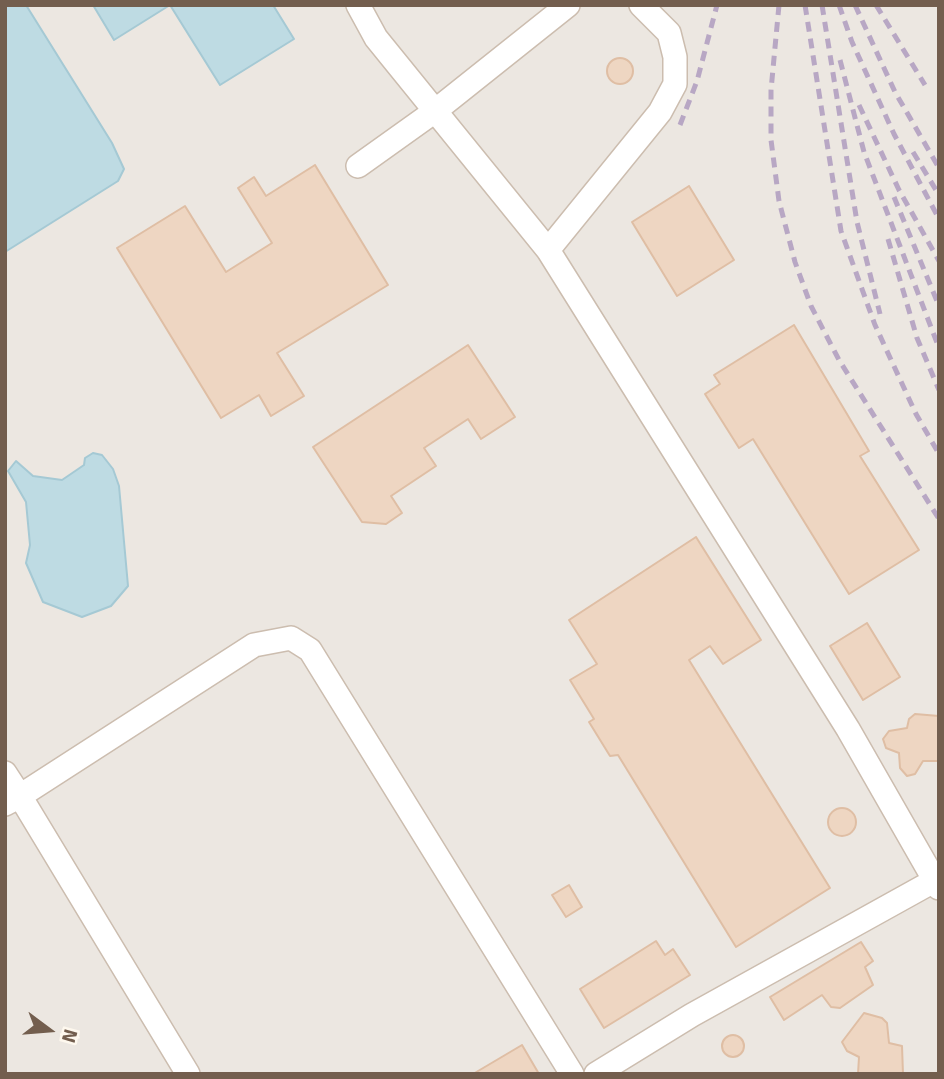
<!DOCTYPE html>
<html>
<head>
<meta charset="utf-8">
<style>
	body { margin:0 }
	#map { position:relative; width:944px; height:1079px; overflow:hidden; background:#fbf5e8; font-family:Signika,sans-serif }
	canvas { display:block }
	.frame { position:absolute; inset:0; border:7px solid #735e4e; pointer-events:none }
	.north { position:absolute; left:14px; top:995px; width:70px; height:70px; -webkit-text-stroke:5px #fef8ee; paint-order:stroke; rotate:106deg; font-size:19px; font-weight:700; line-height:28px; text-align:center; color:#735e4e }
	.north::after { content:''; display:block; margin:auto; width:24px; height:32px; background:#735e4e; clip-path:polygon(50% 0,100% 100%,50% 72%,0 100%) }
</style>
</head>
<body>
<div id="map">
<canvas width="944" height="1079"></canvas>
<div class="frame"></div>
<div class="north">N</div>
</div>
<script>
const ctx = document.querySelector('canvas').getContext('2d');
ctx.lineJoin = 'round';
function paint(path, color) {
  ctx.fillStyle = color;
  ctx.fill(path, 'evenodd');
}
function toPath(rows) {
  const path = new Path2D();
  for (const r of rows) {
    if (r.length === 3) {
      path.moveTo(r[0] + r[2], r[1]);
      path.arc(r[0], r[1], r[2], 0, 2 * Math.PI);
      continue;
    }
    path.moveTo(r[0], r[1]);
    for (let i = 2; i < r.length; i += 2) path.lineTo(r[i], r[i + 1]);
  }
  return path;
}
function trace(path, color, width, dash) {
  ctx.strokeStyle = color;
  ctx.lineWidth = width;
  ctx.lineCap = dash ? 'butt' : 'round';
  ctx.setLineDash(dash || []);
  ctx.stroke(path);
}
paint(toPath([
	[5,5,939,5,939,1074,5,1074]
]), '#ece7e1');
const water = toPath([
	[5,5,26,5,112,143,124,169,118,181,5,252,5,5],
	[93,5,273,5,294,39,220,85,170,5,114,40,93,5],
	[93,453,102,455,113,469,119,486,128,586,111,606,82,617,43,602,26,563,30,545,26,502,8,471,16,461,33,476,62,480,84,465,85,458,93,453]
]);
paint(water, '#bedbe3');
trace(water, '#a5c9d4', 2);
const building = toPath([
	[620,71,13],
	[315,165,388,285,277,353,304,396,271,416,259,395,221,418,117,248,185,206,226,272,272,243,238,188,254,177,266,196,315,165],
	[689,186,734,260,677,296,632,222,689,186],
	[794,325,869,451,860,456,919,550,849,594,753,439,739,448,705,394,720,384,714,375,794,325],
	[468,345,515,417,481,439,468,419,424,448,436,466,391,496,402,513,386,524,362,522,313,447,468,345],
	[696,537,761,640,723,664,710,646,689,660,830,888,736,947,618,755,610,756,589,722,594,719,570,680,597,664,569,620,696,537],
	[867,623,900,677,863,700,830,646,867,623],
	[915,714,939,716,939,761,923,761,915,774,907,776,900,768,899,753,886,748,883,739,889,731,907,728,909,719,915,714],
	[842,822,14],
	[569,885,582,907,566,917,552,895,569,885],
	[656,941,665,955,673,949,690,975,604,1028,580,989,656,941],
	[861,942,873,961,865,967,873,985,840,1008,831,1007,822,995,784,1020,770,997,861,942],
	[864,1013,882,1018,887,1023,889,1043,902,1046,903,1074,858,1074,859,1057,847,1051,842,1042,864,1013],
	[733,1046,11],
	[522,1045,539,1074,473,1074,522,1045]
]);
paint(building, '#eed6c2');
trace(building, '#dfbea4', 2);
const minor = toPath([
	[358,5,376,38,548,250,848,729,939,888],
	[358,166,435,111,568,5],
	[548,250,660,112,675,84,675,57,669,33,641,5],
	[5,773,20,796,254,645,291,638,310,650,572,1074],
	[5,804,20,796,188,1074],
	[596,1074,692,1015,939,878]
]);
trace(minor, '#ccbdaf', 26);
trace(minor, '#fff', 23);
trace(toPath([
	[779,5,771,90,771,140,779,201,795,262,811,306,839,360,939,519],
	[805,5,841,231,875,325,916,414,939,454],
	[822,5,857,222,880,314],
	[839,5,852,42,894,134,939,219],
	[855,5,895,92,939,168],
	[876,5,925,85],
	[840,60,864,152,939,348],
	[859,105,899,190,939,261],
	[680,125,697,81,717,5],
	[913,152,939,195],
	[894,197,939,306],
	[888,239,917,338,939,390]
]), '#b8a7c4', 5, [10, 7]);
</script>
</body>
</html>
